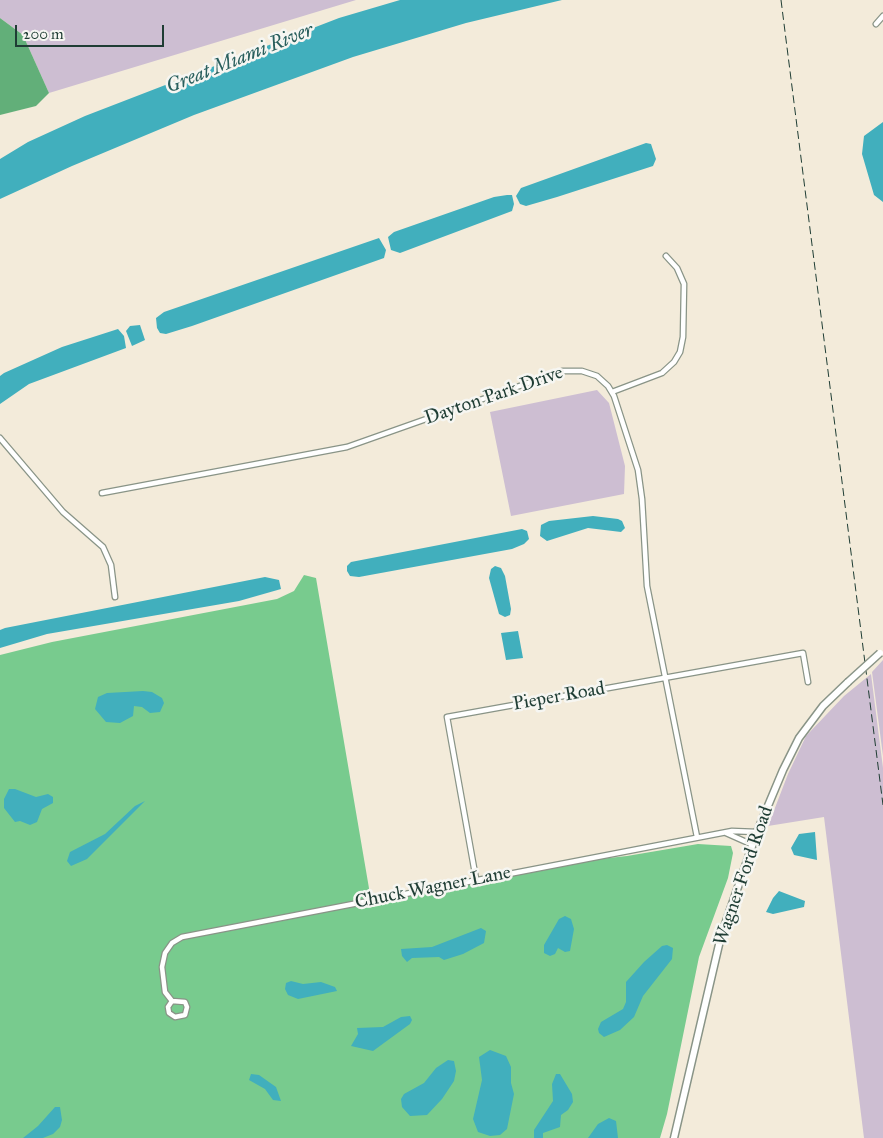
<!DOCTYPE html>
<html>
<head>
<meta charset="utf-8">
<style>
	body { margin:0 }
	#map { position:relative; width:883px; height:1138px; overflow:hidden; background:#f3ebda; font-family:"IM FELL Great Primer",serif }
	canvas { display:block }
	.scale { position:absolute; left:15px; top:25px; width:149px; height:22px; box-sizing:border-box; border:2px solid #1f3d34; border-top:0; padding-left:6px; font-size:15px; line-height:18px; white-space:nowrap; color:#1f3d34; -webkit-text-stroke:4px #f6f6f2; paint-order:stroke }
</style>
</head>
<body>
<div id="map">
<canvas width="883" height="1138"></canvas>
<div class="scale">200 m</div>
</div>
<script>
const ctx = document.querySelector('canvas').getContext('2d');
ctx.lineJoin = 'round';
function paint(path, color) {
  ctx.fillStyle = color;
  ctx.fill(path, 'evenodd');
}
function toPath(rows) {
  const path = new Path2D();
  for (const r of rows) {
    path.moveTo(r[0], r[1]);
    for (let i = 2; i < r.length; i += 2) path.lineTo(r[i], r[i + 1]);
  }
  return path;
}
function trace(path, color, width, dash) {
  ctx.strokeStyle = color;
  ctx.lineWidth = width;
  ctx.lineCap = dash ? 'butt' : 'round';
  ctx.setLineDash(dash || []);
  ctx.stroke(path);
}
function label(font, color, halo, rows, align = 'center') {
  ctx.font = font + ' "IM FELL Great Primer",serif';
  ctx.lineWidth = 5;
  ctx.setLineDash([]);
  ctx.textBaseline = 'middle';
  ctx.strokeStyle = halo;
  ctx.fillStyle = color;
  for (const [text, x, y, turn = 0] of rows) {
    ctx.save();
    ctx.translate(x, y);
    ctx.rotate((+turn || 0) * Math.PI / 180);
    ctx.textAlign = isNaN(turn) ? turn : align;
    if (halo) ctx.strokeText(text, 0, 0);
    ctx.fillText(text, 0, 0);
    ctx.restore();
  }
}
paint(toPath([
	[0,0,356,0,49,93,23,35,0,18],
	[597,390,609,403,625,466,624,494,511,516,490,412],
	[883,660,883,756,872,672],
	[871,674,883,768,883,1138,864,1138,824,817,768,826,788,774,806,736,844,696]
]), '#cdbed2');
paint(toPath([
	[304,575,316,578,371,900,554,864,627,856,698,844,731,846,733,853,728,878,699,957,667,1114,660,1138,0,1138,0,655,52,642,277,599,294,591]
]), '#78cb8e');
paint(toPath([
	[0,18,23,35,49,93,36,106,0,115]
]), '#62af79');
paint(toPath([
	[400,0,562,0,466,23,353,57,194,115,72,166,0,199,0,159,28,142,85,116,339,18],
	[883,122,883,202,874,195,862,154,864,136],
	[646,143,651,144,656,159,653,166,557,197,526,206,520,204,516,196,521,188],
	[507,195,512,195,514,204,512,211,400,253,391,250,388,237,394,232,494,197],
	[379,238,386,250,384,258,192,326,166,334,160,333,157,328,156,318,164,312],
	[140,325,145,340,132,346,126,331,130,326],
	[118,329,124,336,126,348,29,384,0,404,0,376,4,373,62,347],
	[593,516,618,519,622,521,625,528,621,532,588,528,547,541,540,536,541,525,549,521],
	[522,529,527,531,529,539,524,544,512,549,359,577,350,576,347,571,347,566,351,562],
	[495,566,501,568,505,576,511,609,510,615,505,617,499,614,489,578,491,569],
	[265,577,279,580,281,589,239,601,47,634,0,648,0,630,5,628],
	[518,631,523,658,506,660,501,633],
	[143,691,152,692,162,698,164,703,160,712,150,713,142,707,134,706,133,716,120,723,106,722,95,709,98,697,107,693],
	[9,789,15,789,36,797,48,794,53,797,53,803,42,809,37,822,30,825,20,821,15,822,4,808,4,799],
	[145,801,87,859,71,866,67,861,70,852,105,834,135,806],
	[815,832,817,860,794,855,791,848,799,834],
	[779,891,805,901,804,907,773,914,766,912,773,898],
	[565,916,571,919,574,929,570,951,565,952,558,948,555,954,550,956,544,953,544,945,559,919],
	[481,928,486,931,484,943,463,954,444,960,439,957,412,958,407,962,402,956,401,949,432,947],
	[667,945,673,948,672,959,643,996,634,1017,620,1030,604,1037,599,1033,598,1029,601,1022,623,1009,626,1002,626,982,644,962,662,946],
	[291,981,303,984,321,982,335,987,337,991,298,999,288,995,285,989,286,983],
	[410,1016,412,1020,410,1024,373,1051,351,1046,358,1034,357,1028,383,1027,401,1017],
	[490,1050,506,1056,511,1067,511,1083,514,1094,507,1129,500,1135,490,1136,478,1132,473,1119,482,1080,479,1057],
	[448,1060,454,1061,456,1071,454,1081,442,1099,427,1115,410,1116,402,1107,401,1099,404,1094,424,1083,436,1068],
	[251,1074,259,1075,276,1087,281,1101,273,1100,265,1089,249,1080],
	[556,1074,560,1074,572,1094,573,1102,568,1110,561,1115,560,1127,543,1133,543,1138,534,1138,534,1130,553,1101,552,1084],
	[55,1107,60,1107,62,1120,60,1127,53,1134,43,1138,23,1138,38,1126],
	[609,1118,616,1121,618,1138,588,1138,598,1124]
]), '#41afbd');
const minor = toPath([
	[876,24,883,16],
	[612,392,662,373,674,362,680,352,683,337,684,284,677,268,666,256],
	[0,438,63,512,103,547,111,565,115,597],
	[102,493,347,447,562,371,582,371,597,376,608,386,614,396,638,470,642,499,647,586,697,837],
	[726,833,753,845],
	[476,879,447,717,803,653,808,682],
	[172,1001,185,1002,187,1007,185,1015,175,1017,169,1013,168,1007,172,1001,165,992,162,967,165,953,172,943,182,937,732,831,757,832]
]);
const secondary = toPath([
	[674,1138,721,936,757,832,783,770,799,738,823,706,848,682]
]);
trace(minor, '#899487', 7);
trace(secondary, '#899487', 9);
trace(minor, '#fff', 4.5);
trace(secondary, '#fff', 6);
trace(toPath([
	[781,0,883,805]
]), '#1f3d34', 1, [8, 4]);
const secondaryBridge = toPath([
	[848,682,880,653]
]);
trace(secondaryBridge, '#899487', 9, []);
trace(secondaryBridge, '#fff', 6);
label('19px', '#1f3d34', '#f6f6f2', [
	["Dayton Park Drive",494,396,-19],
	["Pieper Road",559,697,-10],
	["Wagner Ford Road",744,876,-71],
	["Chuck Wagner Lane",433,888,-11]
]);
label('italic 20px', '#295f5d', '#f6f6f2', [
	["Great Miami River",240,59,-22]
]);
</script>
</body>
</html>
